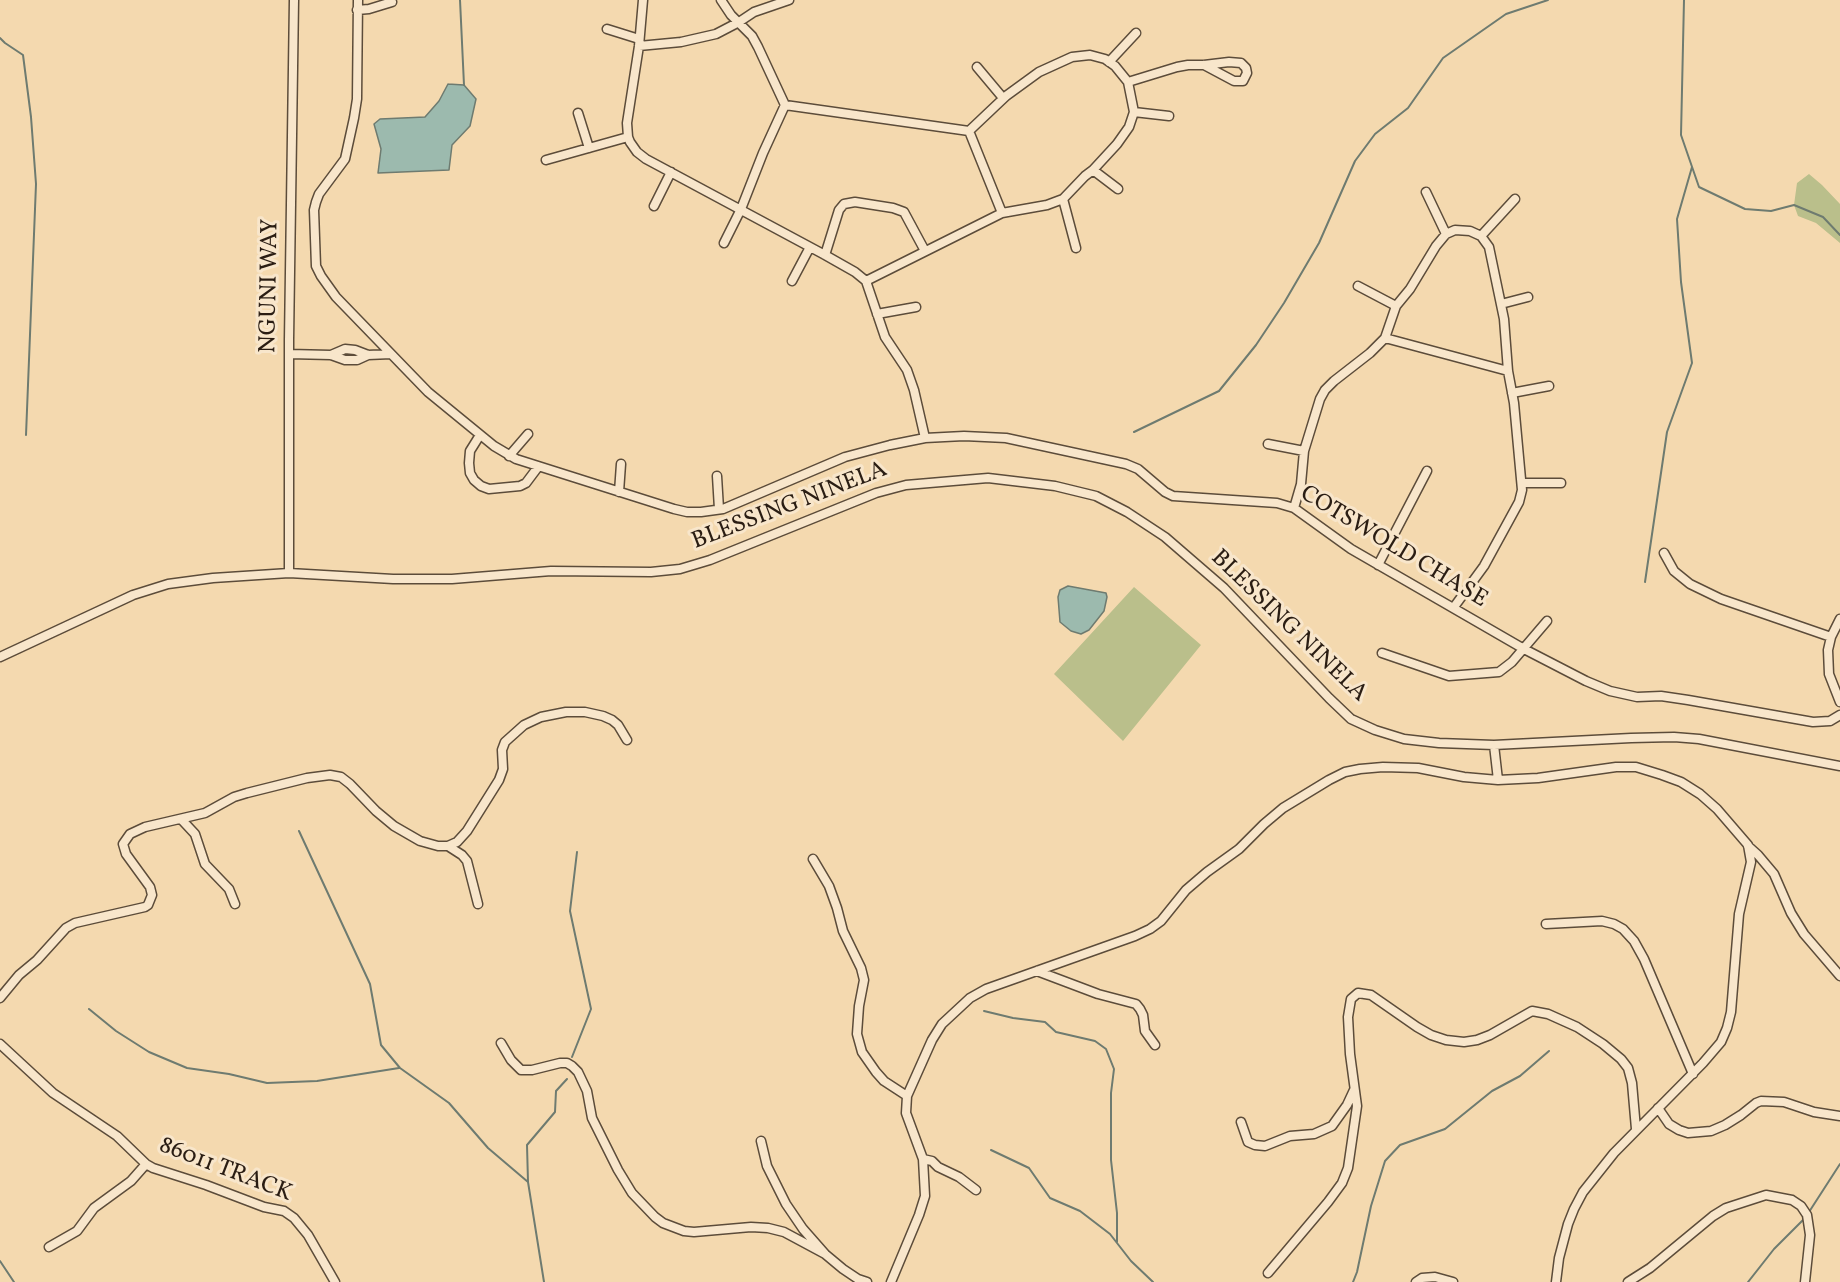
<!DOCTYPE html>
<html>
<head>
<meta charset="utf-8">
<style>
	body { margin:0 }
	canvas { display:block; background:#f4d9af }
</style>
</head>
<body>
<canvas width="1840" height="1282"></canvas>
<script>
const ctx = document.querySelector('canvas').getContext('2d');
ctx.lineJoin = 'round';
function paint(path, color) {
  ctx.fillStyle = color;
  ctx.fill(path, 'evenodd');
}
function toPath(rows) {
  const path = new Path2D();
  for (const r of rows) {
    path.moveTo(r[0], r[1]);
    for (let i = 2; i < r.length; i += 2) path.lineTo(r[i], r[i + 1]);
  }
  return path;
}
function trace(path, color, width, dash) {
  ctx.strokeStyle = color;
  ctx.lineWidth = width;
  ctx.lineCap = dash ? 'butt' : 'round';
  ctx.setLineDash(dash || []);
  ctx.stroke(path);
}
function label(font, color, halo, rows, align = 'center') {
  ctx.font = font + ' Vollkorn,serif';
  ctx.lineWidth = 6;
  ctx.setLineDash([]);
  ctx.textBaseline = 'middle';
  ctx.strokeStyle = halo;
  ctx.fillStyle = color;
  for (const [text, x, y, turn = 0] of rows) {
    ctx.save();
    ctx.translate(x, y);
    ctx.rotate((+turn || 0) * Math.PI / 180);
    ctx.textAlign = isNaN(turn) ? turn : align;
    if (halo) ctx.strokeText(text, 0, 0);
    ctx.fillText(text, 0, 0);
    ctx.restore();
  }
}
paint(toPath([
	[1809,174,1822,185,1840,204,1840,243,1816,223,1798,216,1794,205,1797,183],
	[1134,587,1201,645,1123,741,1054,674]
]), '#babf8b');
const water = toPath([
	[448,84,464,85,476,99,470,126,452,145,449,170,378,173,381,149,374,124,380,119,425,117,439,101,448,84],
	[1068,586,1106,593,1107,597,1104,611,1089,630,1081,634,1071,631,1060,622,1058,597,1060,590,1068,586]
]);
paint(water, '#9cbaae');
trace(water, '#6e7b70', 1.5);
trace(toPath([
	[460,0,464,85],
	[1684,0,1681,135,1699,187,1745,209,1771,211,1794,205,1823,217,1840,235],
	[0,38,5,43,23,55,31,117,36,184,26,435],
	[1134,432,1219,391,1256,345,1284,303,1319,243,1355,161,1375,134,1408,108,1443,58,1506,14,1548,0],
	[1645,582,1667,432,1692,363,1681,282,1677,219,1692,167],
	[299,831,370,984,381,1045,400,1068,449,1103,488,1148,528,1182],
	[89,1009,116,1031,149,1052,187,1068,229,1074,267,1083,317,1081,399,1068],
	[984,1011,1013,1018,1045,1022,1056,1032,1095,1041,1106,1049,1114,1069,1111,1093,1111,1160,1117,1213,1117,1242],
	[572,1057,591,1009,570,911,577,852],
	[991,1150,1029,1168,1050,1198,1080,1211,1110,1234,1131,1261,1153,1282],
	[1809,1212,1840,1164],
	[0,1261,14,1282],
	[544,1282,528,1182,527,1145,555,1112,556,1091,567,1079],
	[1353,1282,1357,1272,1371,1206,1385,1161,1400,1145,1445,1129,1492,1091,1520,1076,1549,1051],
	[1748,1282,1774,1249,1804,1219]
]), '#6e7b70', 2);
const minor = toPath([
	[358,0,357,99,354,118,345,159,319,194,316,202,314,210,316,266,321,276,336,297,428,392,494,446,516,459,674,509,687,512,701,512,723,509,845,457,890,445,925,438,964,436,1006,438,1126,464,1138,469,1165,492,1173,496,1277,503,1294,508,1351,549,1524,649,1586,681,1610,691,1637,697,1661,696,1688,700,1813,722,1830,721,1840,715],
	[643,0,639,46,627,123,628,137,630,142,637,152,646,159,825,255,855,272,866,281,885,337,907,370,914,390,925,438],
	[721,0,731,15,752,36,758,47,785,105],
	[357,10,369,9,392,2],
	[607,29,639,39],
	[639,46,681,42,716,34,739,22,754,12,789,0],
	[1109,62,1136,33],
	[977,67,1003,98],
	[1128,82,1177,67,1188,65,1204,65,1229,62,1241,63,1246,68,1247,73,1243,81,1234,81,1204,65],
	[785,105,969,131,1006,96,1039,72,1072,57,1090,55,1105,59,1115,66,1128,82,1134,112,1129,127,1117,144,1093,170,1085,176,1063,199,1047,205,1002,213,866,281],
	[1134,112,1169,116],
	[578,113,589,148],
	[969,131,1002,213],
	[546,160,628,137],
	[1093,170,1118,189],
	[1426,192,1446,234],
	[1063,199,1076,248],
	[654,206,671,172],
	[1481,236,1515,199],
	[724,243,741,209,763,153,785,105],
	[825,255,839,210,844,204,855,202,893,208,904,212,925,251],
	[792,281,810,247],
	[1358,286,1396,306],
	[1501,304,1528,297],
	[877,314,916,307],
	[1385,338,1508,371],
	[289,354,331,355,345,360,357,360,368,355],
	[331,355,345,349,355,350,368,355,391,354],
	[1512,393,1549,386],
	[480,435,470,451,469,463,470,473,474,480,481,486,489,489,520,486,526,483,538,467],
	[1268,444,1304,451],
	[509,456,528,434],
	[717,476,719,509],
	[1522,483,1561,483],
	[619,492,621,464],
	[1294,508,1301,484,1304,451,1320,399,1325,390,1334,381,1370,353,1385,338,1396,306,1410,289,1436,246,1446,234,1455,230,1470,231,1481,236,1489,247,1504,319,1508,371,1514,403,1522,490,1519,502,1484,566,1454,607],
	[1664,553,1674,571,1690,584,1721,599,1831,637],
	[1378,565,1427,471],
	[289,573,289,340,294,0],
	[1840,619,1831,637,1828,650,1829,674,1840,702],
	[1382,653,1449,676,1499,672,1512,662,1547,621],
	[0,657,133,595,168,584,213,578,289,573,393,579,452,579,551,571,651,572,680,569,710,560,876,493,906,485,988,478,1055,486,1096,496,1127,512,1165,537,1224,588,1329,698,1351,719,1375,730,1404,739,1439,743,1494,745,1631,738,1674,737,1699,739,1840,766],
	[1494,745,1498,780],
	[181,819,195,834,205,864,229,889,235,904],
	[448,846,462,855,467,861,478,904],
	[1748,846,1758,855,1774,874,1791,913,1804,934,1840,976],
	[813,859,829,886,837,908,843,931,861,968,864,980,859,1006,857,1034,862,1052,876,1072,884,1081,907,1096],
	[1546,924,1602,921,1614,924,1623,929,1634,941,1644,959,1693,1074],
	[1037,971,1098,994,1136,1004,1140,1009,1143,1015,1145,1031,1155,1045],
	[0,998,19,975,37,960,66,928,75,923,145,907,148,905,152,895,150,887,126,854,123,844,130,834,145,827,205,813,234,797,247,793,307,778,330,775,341,777,350,784,376,811,394,826,420,841,438,846,448,846,457,842,467,831,499,780,503,769,502,750,505,742,524,725,541,717,566,712,585,712,603,716,612,720,618,725,627,740],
	[501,1043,511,1060,521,1070,532,1070,560,1063,567,1063,572,1066,578,1072,587,1091,592,1118,618,1170,632,1193,655,1217,663,1223,684,1231,694,1232,751,1227,768,1228,784,1232,825,1254,803,1229,786,1204,767,1166,761,1141],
	[0,1044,53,1093,117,1136,146,1164,153,1168,206,1185,264,1207,284,1211,294,1218,308,1235,335,1282],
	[1658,1108,1669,1124,1679,1130,1688,1133,1711,1131,1725,1125,1741,1115,1756,1103,1761,1101,1784,1102,1814,1112,1840,1116],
	[1241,1122,1248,1142,1255,1145,1265,1146,1290,1136,1314,1134,1332,1126,1347,1105,1354,1090],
	[923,1159,932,1161,938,1167,959,1177,976,1190],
	[49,1247,77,1231,94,1208,131,1181,146,1164],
	[825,1254,843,1269,858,1279,867,1282],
	[1268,1273,1328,1202,1342,1183,1348,1168,1357,1106,1350,1054,1348,1017,1351,999,1358,993,1371,995,1417,1027,1431,1035,1446,1040,1464,1042,1477,1040,1490,1035,1532,1011,1548,1014,1577,1027,1603,1044,1621,1059,1628,1068,1632,1083,1636,1129],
	[891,1282,919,1215,925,1196,923,1159,906,1113,907,1096,932,1040,942,1024,970,998,986,989,1135,936,1150,929,1161,921,1186,890,1207,872,1239,849,1264,824,1283,808,1329,780,1345,772,1360,769,1383,767,1418,768,1464,777,1498,780,1538,778,1616,767,1636,767,1662,775,1681,782,1700,794,1717,809,1748,845,1751,862,1739,914,1731,1012,1727,1028,1721,1042,1703,1063,1614,1153,1583,1192,1574,1209,1568,1224,1559,1258,1556,1282],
	[1416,1282,1422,1278,1435,1277,1453,1282],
	[1628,1282,1650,1268,1713,1216,1726,1208,1766,1195,1792,1200,1801,1206,1807,1215,1810,1235,1805,1282]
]);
trace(minor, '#5c4c3a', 11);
trace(minor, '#f8e6cb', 8);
label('24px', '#2a1d13', '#f8e6cb', [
	["NGUNI WAY",271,286,-89],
	["BLESSING NINELA",790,507,-21],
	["COTSWOLD CHASE",1393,548,31],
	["BLESSING NINELA",1288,627,44],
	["86011 TRACK",225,1171,21]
]);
</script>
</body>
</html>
